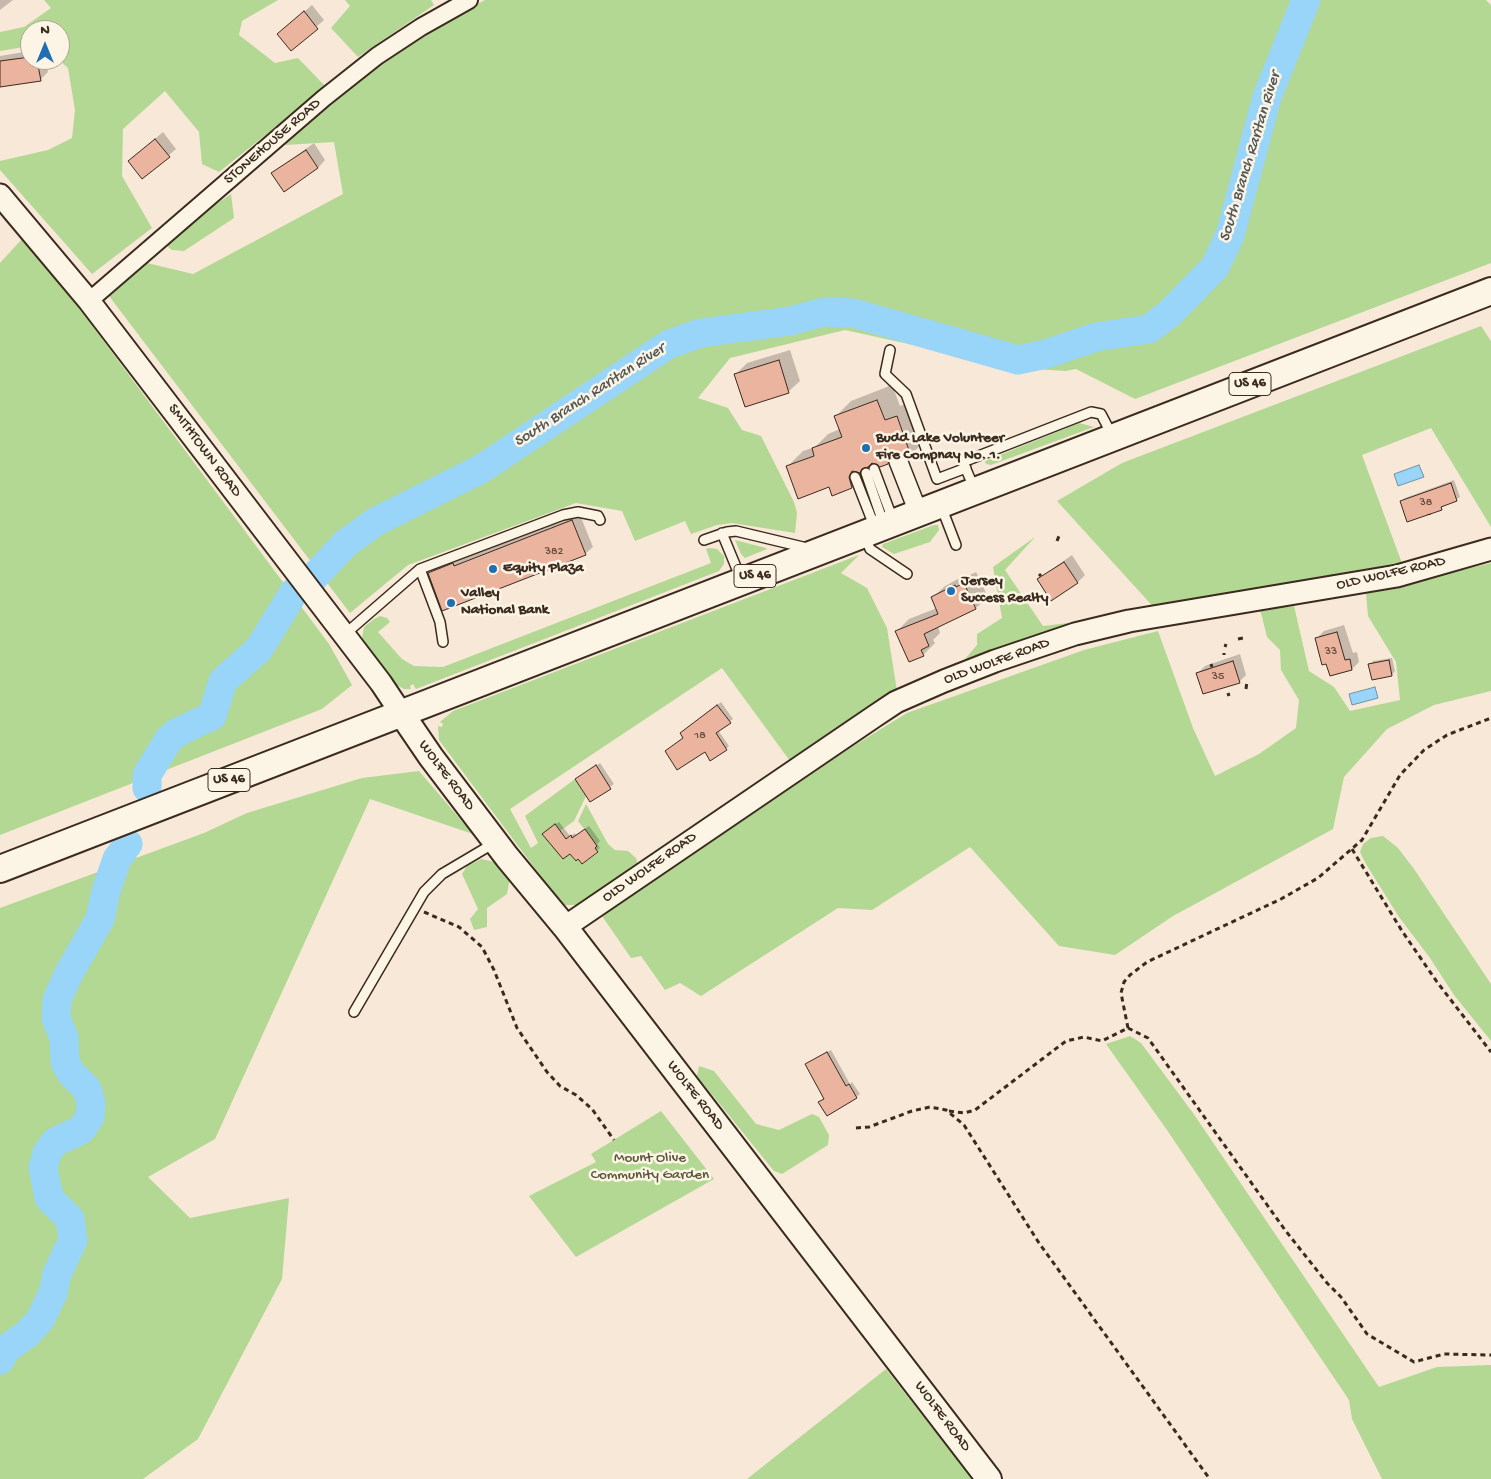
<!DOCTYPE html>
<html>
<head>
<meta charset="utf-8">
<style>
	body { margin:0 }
	#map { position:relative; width:1491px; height:1479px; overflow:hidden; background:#f8e8d7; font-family:"Gochi Hand",sans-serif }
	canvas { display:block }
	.north { position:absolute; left:20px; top:20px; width:50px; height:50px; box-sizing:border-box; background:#fcf5e5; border:1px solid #afa495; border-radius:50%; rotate:0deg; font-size:14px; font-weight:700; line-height:20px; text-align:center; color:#3b2a1e }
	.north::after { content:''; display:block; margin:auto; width:18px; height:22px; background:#1f6fb2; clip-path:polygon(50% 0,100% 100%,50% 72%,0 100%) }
</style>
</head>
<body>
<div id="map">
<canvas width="1491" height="1479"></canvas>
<div class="north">N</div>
</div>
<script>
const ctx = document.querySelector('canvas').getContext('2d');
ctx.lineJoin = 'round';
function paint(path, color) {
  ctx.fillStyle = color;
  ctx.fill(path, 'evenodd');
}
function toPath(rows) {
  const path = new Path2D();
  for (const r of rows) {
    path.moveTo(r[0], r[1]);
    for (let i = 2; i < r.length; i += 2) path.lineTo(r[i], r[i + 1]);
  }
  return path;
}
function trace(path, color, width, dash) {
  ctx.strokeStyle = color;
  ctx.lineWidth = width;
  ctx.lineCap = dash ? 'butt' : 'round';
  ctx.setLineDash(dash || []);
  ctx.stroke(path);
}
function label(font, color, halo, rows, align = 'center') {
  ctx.font = font + ' "Gochi Hand",sans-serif';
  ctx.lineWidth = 5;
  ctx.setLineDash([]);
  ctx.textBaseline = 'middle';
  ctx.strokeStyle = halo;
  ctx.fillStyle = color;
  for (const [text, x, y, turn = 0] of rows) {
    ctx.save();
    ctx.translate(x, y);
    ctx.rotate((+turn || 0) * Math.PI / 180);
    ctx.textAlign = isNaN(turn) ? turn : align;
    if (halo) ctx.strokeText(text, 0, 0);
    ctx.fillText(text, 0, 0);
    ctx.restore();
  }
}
paint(toPath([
	[44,0,278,0,242,21,239,35,275,63,298,58,326,87,219,172,202,164,199,132,165,91,123,129,122,176,152,228,92,274,0,170,0,161,48,150,72,138,75,110,68,68,59,60,60,30,30,30,30,46,0,51,0,32,24,27,51,8],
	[345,0,431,0,434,5,358,57,331,28,350,6],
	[485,0,1486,0,1491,5,1491,263,1135,399,1076,369,1066,371,1018,368,845,330,730,358,698,398,728,408,742,430,761,436,794,502,797,513,795,533,732,523,717,525,691,534,685,521,635,541,622,511,576,503,408,565,350,613,109,296,147,263,193,274,343,194,334,142,285,145,386,55],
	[231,194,234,218,184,251,172,250,167,246,166,243,188,223],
	[22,239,82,312,329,644,352,685,322,709,0,835,0,263],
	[1481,326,1491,341,1491,527,1431,428,1362,455,1403,566,1158,612,1057,501,1122,463],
	[1079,423,1094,427,991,465,986,464,985,461],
	[934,525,938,525,939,530,930,542,894,554,882,547,883,544],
	[1035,537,1005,570,1043,626,1085,621,959,666,977,645,977,634,1002,618,993,567],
	[735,540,766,548,767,549,745,558,741,554],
	[709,548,717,549,724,556,724,564,719,571,416,689,413,684,410,686,411,689,404,689,395,684,362,638,364,627,374,619,380,616,387,618,390,622,378,632,402,659,414,666,443,667,711,563,706,549],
	[859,555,841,573,867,588,887,628,897,691,790,761,722,668,510,809,531,848,538,843,525,816,575,779,586,796,574,821,560,831,555,824,542,834,550,844,552,843,563,859,570,854,575,861,578,859,582,864,598,853,595,848,597,845,578,821,586,804,608,844,615,850,628,851,636,858,638,865,579,905,565,905,557,898,439,740,438,726,442,727,443,724,440,722,453,711],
	[1491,563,1491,691,1434,705,1387,729,1344,777,1333,829,1173,916,1115,955,1059,946,970,847,872,910,838,908,701,996,680,983,665,990,641,956,631,958,602,916,847,750,907,713,1084,650,1158,631,1193,728,1215,776,1259,754,1296,728,1299,700,1281,670,1280,650,1267,637,1260,609,1294,606,1309,671,1334,687,1350,711,1400,700,1396,662,1368,616,1366,593],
	[419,771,473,834,370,799,215,1139,148,1177,190,1218,289,1198,282,1279,198,1439,143,1479,0,1479,0,908,204,833,247,813,362,778],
	[1383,836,1398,848,1414,869,1491,984,1491,1041,1454,995,1430,958,1399,917,1366,864,1360,852,1363,844,1371,838],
	[481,859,500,863,510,877,507,894,487,908,487,927,474,930,470,919,478,909,462,874,467,866],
	[1130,1036,1141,1043,1193,1113,1379,1387,1437,1367,1491,1365,1491,1479,1382,1479,1352,1419,1349,1400,1167,1130,1106,1044],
	[699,1066,714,1071,756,1124,779,1130,812,1114,819,1117,829,1135,828,1145,782,1174,774,1171,697,1076],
	[661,1111,714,1179,576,1257,529,1196,596,1162,591,1154],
	[886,1369,972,1479,747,1479]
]), '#b2d893');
const water = toPath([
	[1419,465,1424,477,1398,486,1394,474,1419,465],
	[1375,687,1378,698,1352,705,1349,694,1375,687]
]);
paint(water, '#98d5f9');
trace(water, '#7391a1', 1);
paint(toPath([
	[0,0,13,0,0,10],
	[312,5,324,20,291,49,279,34],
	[30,51,30,60,46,60,48,72,40,80,0,79,0,56],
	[163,132,176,149,143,177,129,161],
	[314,143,325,160,318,168,272,173],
	[790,350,800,381,788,392,736,374,747,363],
	[892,385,900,406,912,401,926,439,911,455,900,452,887,463,872,462,866,468,867,471,852,487,833,494,830,486,787,467,803,451,815,447,828,434,840,429,836,416,851,401],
	[1454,480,1460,497,1441,508,1401,501,1405,498],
	[580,515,593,547,585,554,430,573,437,566,460,557,461,559],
	[1072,555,1085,575,1078,582,1038,579],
	[976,572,988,597,976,608,938,626,940,633,933,640,935,643,923,655,897,631,909,619,937,608,933,597,945,586,967,574,968,576],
	[1344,625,1353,653,1357,652,1359,662,1352,669,1317,638,1324,631],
	[1240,654,1246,675,1239,682,1198,673,1205,666],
	[1392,658,1395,671,1392,675,1373,679,1370,665,1373,661],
	[721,702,733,719,718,730,729,746,726,749,666,751,685,738,685,730],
	[600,763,614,784,591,800,577,779],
	[559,822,570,836,575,833,576,835,589,826,600,841,597,844,600,848,582,862,547,831],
	[831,1050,850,1084,852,1082,860,1094,856,1097,820,1103,825,1098,807,1064]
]), '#0003');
trace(toPath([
	[314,577,345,544,375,522,481,469,669,344,701,333,790,321,824,312,853,313,1018,360,1046,354,1096,337,1149,329,1170,313,1215,267,1230,235,1267,97,1306,0],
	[147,788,147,775,169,739,178,732,212,716,223,681,259,649,294,592],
	[0,1360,6,1349,27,1334,40,1320,53,1293,57,1274,73,1240,70,1219,49,1198,43,1168,47,1153,55,1142,81,1130,90,1117,91,1103,87,1089,71,1073,65,1062,64,1038,56,1018,57,1000,68,975,100,919,106,891,117,859,128,844]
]), '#98d5f9', 29);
const building = toPath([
	[304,11,318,29,291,51,277,34,304,11],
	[30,57,30,60,37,60,41,81,0,87,0,61,30,57],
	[155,139,170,157,142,179,128,161,155,139],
	[306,150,318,168,284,192,271,173,306,150],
	[779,360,789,393,745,407,734,374,779,360],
	[877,400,885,420,897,416,911,456,908,457,900,453,889,458,888,464,880,467,872,463,868,467,862,469,860,473,852,471,849,477,852,488,832,496,829,487,798,499,786,466,814,456,812,448,842,437,834,416,877,400],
	[1451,483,1457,501,1441,507,1442,510,1407,522,1400,501,1451,483],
	[572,520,586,555,442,611,428,573,453,563,454,566,572,520],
	[1064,562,1078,583,1051,601,1037,579,1064,562],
	[964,583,976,609,924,634,929,646,921,650,924,656,909,662,895,631,938,614,931,597,955,585,956,587,964,583],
	[1337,632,1345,660,1350,659,1352,670,1330,676,1326,664,1322,665,1315,638,1337,632],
	[1389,660,1392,676,1372,680,1368,664,1389,660],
	[1233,661,1240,683,1203,694,1196,673,1233,661],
	[717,705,731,723,716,733,727,750,710,761,705,752,677,770,665,751,683,738,680,733,717,705],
	[596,765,611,789,590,802,575,779,596,765],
	[555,824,566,839,571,835,572,838,585,829,597,846,595,848,598,852,582,864,578,859,576,861,570,854,563,859,542,834,555,824],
	[827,1052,846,1086,849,1084,857,1098,827,1116,818,1102,824,1099,805,1064,827,1052]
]);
paint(building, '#eab49f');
trace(building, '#3b2a1e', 1);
const service = toPath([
	[890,350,885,374,906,394,937,479,966,468],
	[902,459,922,510],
	[894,462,914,513],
	[874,469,893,520],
	[866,473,884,525],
	[855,477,875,528],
	[974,488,963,462,1091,412,1101,414,1112,435],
	[941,506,956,545],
	[722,533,741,579],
	[865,536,870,549,907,574],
	[704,540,727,532,736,531,807,548],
	[420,569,440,622,443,642],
	[344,635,420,569,563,515,578,512,598,516,600,520],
	[354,1012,424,892,442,874,496,842]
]);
const minor = toPath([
	[89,301,324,98,377,56,421,27,469,0]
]);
const tertiary = toPath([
	[0,195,89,301,381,683,401,713],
	[565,927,875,716,896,702,944,681,995,661,1075,634,1129,621,1397,576,1491,549]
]);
const secondary = toPath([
	[401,713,431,757,507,857,565,927,989,1479]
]);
const primary = toPath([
	[0,869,1491,291]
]);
trace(service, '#3b2a1e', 12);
trace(minor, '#3b2a1e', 20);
trace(tertiary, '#3b2a1e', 25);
trace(secondary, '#3b2a1e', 28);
trace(primary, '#3b2a1e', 30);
trace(toPath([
	[1429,514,1429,515],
	[1057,541,1059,536],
	[1039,574,1041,576],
	[1238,639,1243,638],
	[1225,647,1226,644],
	[1224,655,1224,653],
	[1211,664,1212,667],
	[1246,689,1247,681],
	[1227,695,1230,694],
	[1352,849,1402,931,1437,982,1491,1052],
	[424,912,459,927,482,947,494,970,517,1028,547,1072,560,1086,576,1095,592,1109,614,1140],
	[1128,1028,1148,1038,1285,1230,1327,1283,1341,1297,1367,1334,1414,1362,1444,1354,1491,1355],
	[1128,1028,1121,993,1124,982,1130,975,1147,962,1281,899,1318,878,1362,840,1400,775,1424,750,1447,735,1491,718],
	[949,1111,964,1113,975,1110,1066,1041,1084,1037,1102,1041,1128,1028],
	[856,1128,869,1127,912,1111,930,1107,946,1110,964,1125,1039,1243,1209,1478]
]), '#3b2a1e', 3, [5, 4]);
trace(service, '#fcf5e5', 9);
trace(minor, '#fcf5e5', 16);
trace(tertiary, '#fcf5e5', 21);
trace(secondary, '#fcf5e5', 24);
trace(primary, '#fcf5e5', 26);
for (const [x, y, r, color] of [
	[866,448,5,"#1f6fb2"],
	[493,569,5,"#1f6fb2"],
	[951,591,5,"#1f6fb2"],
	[451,603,5,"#1f6fb2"]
]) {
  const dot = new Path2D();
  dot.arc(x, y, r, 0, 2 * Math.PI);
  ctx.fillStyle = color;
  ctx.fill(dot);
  trace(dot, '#fcf5e5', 2);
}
label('12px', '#674c3e', null, [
	["38",1426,503],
	["382",554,552],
	["33",1331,652],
	["35",1218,677],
	["18",700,736]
]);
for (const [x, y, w] of [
	[1250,384,42],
	[755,576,42],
	[229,780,42]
]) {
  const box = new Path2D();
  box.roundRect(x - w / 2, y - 11.5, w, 23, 4);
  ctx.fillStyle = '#fcf5e5';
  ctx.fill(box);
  trace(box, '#3b2a1e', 1);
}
label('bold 14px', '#3b2a1e', null, [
	["US 46",1250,384],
	["US 46",755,576],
	["US 46",229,780]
]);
label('15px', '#3b2a1e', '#fcf5e5', [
	["STONEHOUSE ROAD",273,142,-41],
	["SMITHTOWN ROAD",204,451,53],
	["OLD WOLFE ROAD",1391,574,-13],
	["OLD WOLFE ROAD",997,662,-20],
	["WOLFE ROAD",446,776,53],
	["OLD WOLFE ROAD",650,868,-35],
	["WOLFE ROAD",695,1096,52],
	["WOLFE ROAD",942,1417,53]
]);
label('bold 15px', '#3b2a1e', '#fcf5e5', [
	["Budd Lake Volunteer",876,439],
	["Fire Compnay No. 1.",876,456],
	["Equity Plaza",503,569],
	["Jersey",961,582],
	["Success Realty",961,599],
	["Valley",461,594],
	["National Bank",461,611]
], 'left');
label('15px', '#59563b', '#fcf5e5', [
	["Mount Olive",650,1159],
	["Community Garden",650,1176]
]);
label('italic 16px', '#525555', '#fcf5e5', [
	["South Branch Raritan River",1251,157,-73],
	["South Branch Raritan River",590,396,-33]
]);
</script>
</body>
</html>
